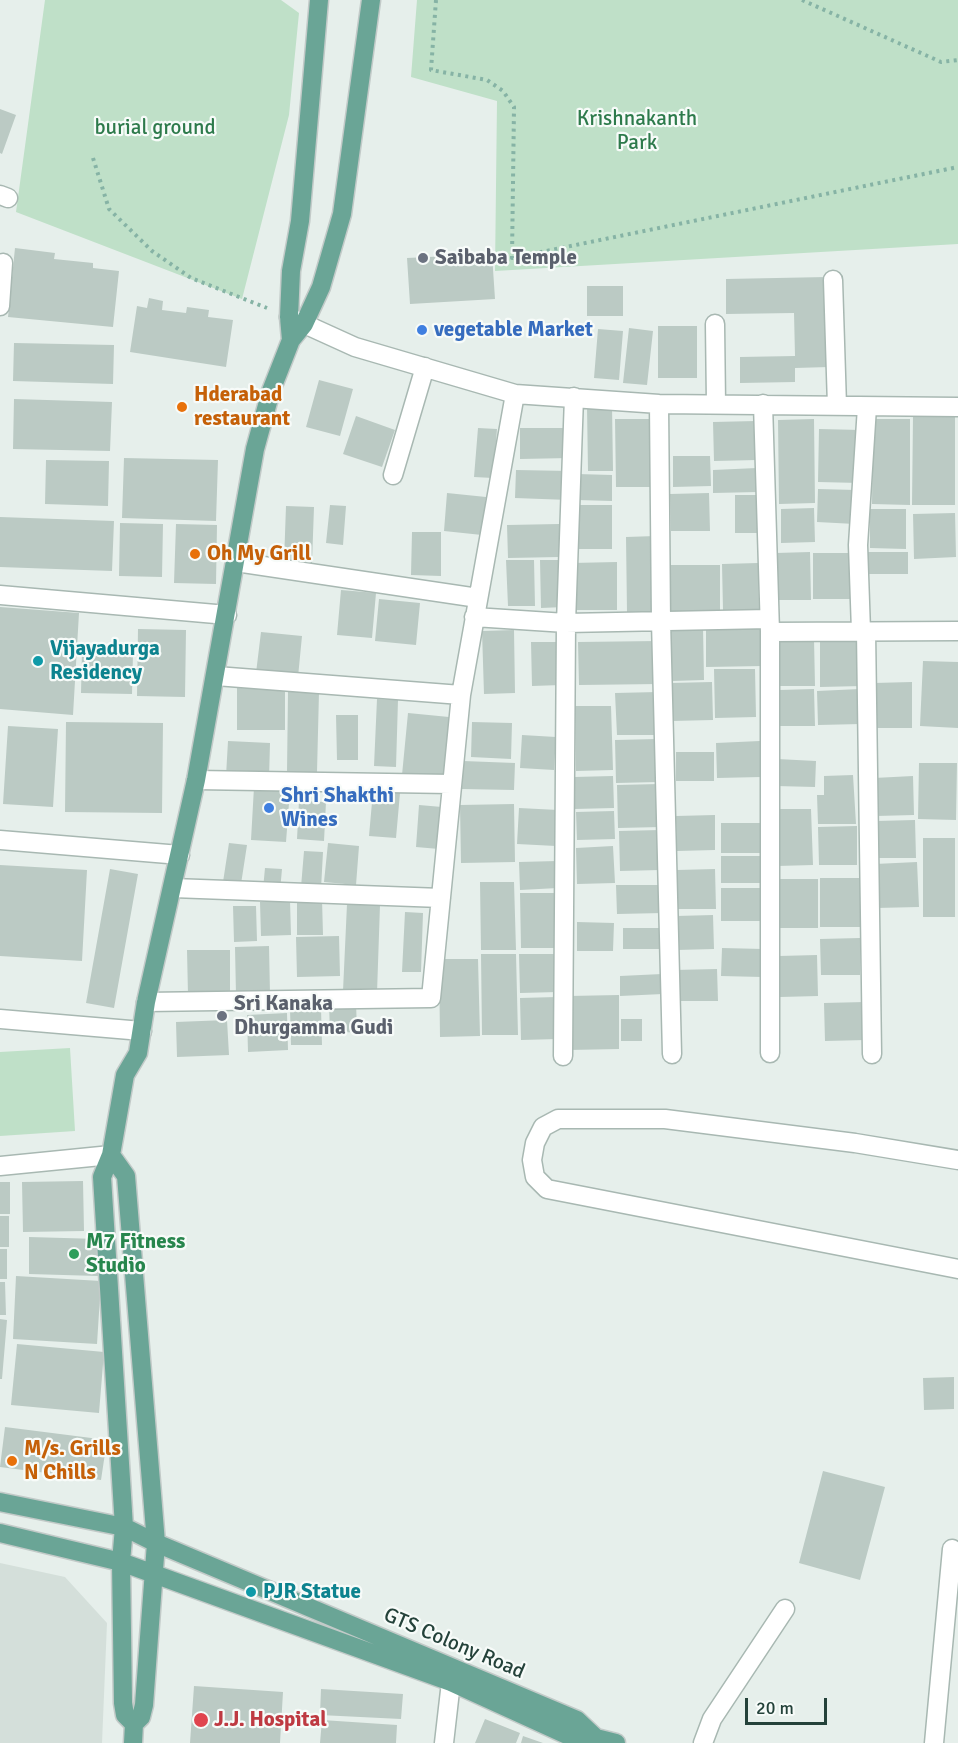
<!DOCTYPE html>
<html>
<head>
<meta charset="utf-8">
<style>
	body { margin:0 }
	#map { position:relative; width:958px; height:1743px; overflow:hidden; background:#e6efeb; font-family:Signika,sans-serif }
	canvas { display:block }
	.scale { position:absolute; left:745px; top:1698px; width:82px; height:27px; box-sizing:border-box; border:3px solid #24423a; border-top:0; padding-left:8px; font-size:18px; line-height:21px; white-space:nowrap; color:#24423a; -webkit-text-stroke:4px #f7fbf9; paint-order:stroke }
</style>
</head>
<body>
<div id="map">
<canvas width="958" height="1743"></canvas>
<div class="scale">20 m</div>
</div>
<script>
const ctx = document.querySelector('canvas').getContext('2d');
ctx.lineJoin = 'round';
function paint(path, color) {
  ctx.fillStyle = color;
  ctx.fill(path, 'evenodd');
}
function toPath(rows) {
  const path = new Path2D();
  for (const r of rows) {
    path.moveTo(r[0], r[1]);
    for (let i = 2; i < r.length; i += 2) path.lineTo(r[i], r[i + 1]);
  }
  return path;
}
function trace(path, color, width, dash) {
  ctx.strokeStyle = color;
  ctx.lineWidth = width;
  ctx.lineCap = dash ? 'butt' : 'round';
  ctx.setLineDash(dash || []);
  ctx.stroke(path);
}
function label(font, color, halo, rows, align = 'center') {
  ctx.font = font + ' Signika,sans-serif';
  ctx.lineWidth = 4.5;
  ctx.setLineDash([]);
  ctx.textBaseline = 'middle';
  ctx.strokeStyle = halo;
  ctx.fillStyle = color;
  for (const [text, x, y, turn = 0] of rows) {
    ctx.save();
    ctx.translate(x, y);
    ctx.rotate((+turn || 0) * Math.PI / 180);
    ctx.textAlign = isNaN(turn) ? turn : align;
    if (halo) ctx.strokeText(text, 0, 0);
    ctx.fillText(text, 0, 0);
    ctx.restore();
  }
}
paint(toPath([
	[0,1563,65,1577,107,1623,102,1743,0,1743]
]), '#d4dfda');
paint(toPath([
	[45,0,281,0,299,13,289,115,242,299,16,212],
	[417,0,958,0,958,244,495,271,497,101,411,77],
	[70,1048,75,1131,0,1136,0,1052]
]), '#bfe0c8');
paint(toPath([
	[0,109,16,115,2,154,0,153],
	[15,248,55,253,54,259,93,263,93,268,119,271,113,327,8,317],
	[492,254,495,299,410,304,407,258],
	[827,277,829,367,795,368,795,382,740,383,740,357,795,356,794,313,726,314,726,279],
	[587,286,623,286,623,316,587,316],
	[149,298,163,301,162,310,186,313,187,307,209,310,208,317,233,320,226,367,130,352,137,306,147,308],
	[658,326,697,326,697,378,658,378],
	[629,328,653,331,647,385,623,383],
	[598,329,623,331,619,380,594,378],
	[14,343,114,345,113,384,13,381],
	[319,380,353,389,340,436,306,427],
	[14,399,112,402,110,451,13,449],
	[612,405,613,471,588,471,587,406],
	[356,416,395,430,382,467,343,454],
	[913,416,955,416,955,505,912,505],
	[615,419,658,419,657,487,616,487],
	[814,419,815,503,779,504,778,420],
	[873,419,910,419,910,505,872,504],
	[756,421,757,460,714,461,713,422],
	[478,428,497,429,493,478,474,477],
	[520,428,570,428,570,458,520,459],
	[819,429,861,430,860,483,818,482],
	[673,456,710,456,711,486,673,487],
	[124,458,218,460,216,521,122,518],
	[46,460,109,461,108,506,45,504],
	[757,468,758,492,713,493,713,470],
	[516,470,570,471,569,500,515,498],
	[577,474,612,475,612,501,577,500],
	[818,489,856,490,855,524,817,522],
	[447,493,486,497,482,535,444,531],
	[709,493,710,531,671,531,670,494],
	[735,495,759,495,759,533,735,533],
	[330,505,346,506,343,545,326,543],
	[571,505,612,505,612,549,571,549],
	[286,506,314,507,312,563,284,562],
	[814,508,815,542,781,543,781,509],
	[870,509,906,509,906,549,870,548],
	[955,513,956,557,914,559,913,514],
	[0,517,114,521,112,571,0,567],
	[120,523,163,524,162,577,119,576],
	[176,524,217,525,216,584,174,583],
	[559,524,559,557,508,558,507,525],
	[412,532,441,532,441,576,411,575],
	[656,536,657,611,627,612,626,537],
	[810,552,811,600,776,600,776,553],
	[860,552,908,552,908,574,861,574],
	[813,553,849,553,850,599,813,599],
	[506,560,534,560,535,606,508,606],
	[540,560,563,560,564,607,541,608],
	[617,562,617,610,573,610,572,563],
	[758,563,759,610,723,610,722,564],
	[664,565,720,565,720,615,665,615],
	[341,590,376,593,372,638,337,635],
	[379,599,420,603,416,645,375,641],
	[0,607,79,613,73,715,0,709],
	[703,627,704,680,672,681,671,628],
	[762,628,763,666,706,667,706,629],
	[138,629,186,630,185,697,137,696],
	[514,630,515,693,484,694,482,631],
	[261,632,302,636,298,677,256,673],
	[814,639,815,686,779,686,778,640],
	[862,640,862,686,820,687,820,641],
	[658,641,659,684,579,685,578,642],
	[531,642,560,642,561,685,532,686],
	[82,651,133,653,132,694,81,693],
	[923,661,958,662,958,728,920,726],
	[714,669,755,669,756,717,715,718],
	[712,682,713,720,671,721,670,683],
	[912,682,912,728,875,728,874,683],
	[237,688,285,689,285,730,237,730],
	[814,689,815,726,779,726,779,690],
	[860,689,861,724,818,725,817,691],
	[288,691,319,692,317,772,287,772],
	[658,692,659,735,617,735,615,693],
	[377,699,398,700,396,767,374,766],
	[575,706,611,706,613,770,576,771],
	[408,713,449,717,444,779,402,775],
	[336,715,358,715,358,760,337,760],
	[66,722,163,723,162,813,65,812],
	[472,722,512,723,511,759,471,757],
	[8,726,58,729,53,807,3,804],
	[522,735,556,737,554,770,520,768],
	[657,739,658,782,616,783,615,740],
	[228,741,270,743,269,779,226,776],
	[760,741,761,777,717,778,716,743],
	[676,752,714,752,714,781,676,781],
	[777,759,816,761,815,787,776,786],
	[463,761,515,763,514,790,462,789],
	[919,763,957,763,956,820,918,819],
	[853,775,856,824,818,824,817,795,824,795,824,776],
	[613,776,614,808,574,809,574,777],
	[913,776,914,815,876,816,874,778],
	[660,784,661,827,618,828,617,785],
	[254,787,290,790,286,842,251,840],
	[373,791,400,793,396,838,369,836],
	[299,801,326,802,324,841,297,839],
	[514,804,515,862,461,863,460,805],
	[419,805,442,807,439,849,416,847],
	[519,808,558,810,556,846,517,844],
	[776,809,811,809,813,865,777,866],
	[614,811,615,839,577,840,576,812],
	[715,815,715,850,677,851,676,816],
	[915,820,916,858,877,858,876,821],
	[721,823,761,823,761,853,721,853],
	[857,826,857,865,819,865,818,827],
	[660,830,660,870,620,871,619,831],
	[923,838,955,838,955,917,923,917],
	[229,843,247,845,241,884,223,882],
	[328,843,359,846,356,885,324,882],
	[613,846,615,883,577,884,576,848],
	[304,851,323,852,321,889,301,887],
	[721,856,762,856,762,883,721,883],
	[557,861,558,888,520,890,519,862],
	[917,862,919,907,876,908,875,864],
	[0,865,87,870,82,961,0,956],
	[265,868,282,869,280,891,263,889],
	[110,869,138,874,114,1008,86,1003],
	[715,869,716,909,677,909,677,870],
	[820,878,862,878,862,927,820,927],
	[776,879,818,879,818,928,776,928],
	[480,882,514,882,516,950,481,950],
	[616,885,662,885,663,913,617,914],
	[721,888,761,888,761,921,721,921],
	[520,893,560,893,561,948,521,948],
	[297,899,322,899,323,935,297,935],
	[290,901,291,935,261,936,260,902],
	[347,904,380,905,377,993,343,991],
	[233,906,256,906,257,941,234,942],
	[405,912,423,913,421,972,402,972],
	[713,915,714,949,677,950,676,916],
	[577,922,614,923,613,951,577,951],
	[623,928,660,928,660,949,623,949],
	[339,936,340,976,297,977,296,937],
	[860,938,860,975,821,975,820,939],
	[269,946,270,994,236,995,235,947],
	[722,948,763,949,762,977,721,976],
	[187,950,230,950,230,994,188,995],
	[481,954,516,954,518,1035,482,1035],
	[519,954,558,954,558,992,520,993],
	[817,955,818,996,780,997,779,956],
	[439,959,478,959,480,1036,440,1037],
	[717,969,718,1001,675,1001,674,970],
	[662,974,663,994,620,996,620,976],
	[619,995,619,1049,569,1050,569,996],
	[557,997,558,1039,521,1040,520,998],
	[356,1002,357,1032,330,1033,329,1003],
	[865,1002,866,1040,825,1041,824,1003],
	[321,1008,322,1045,291,1045,290,1009],
	[287,1013,288,1050,248,1052,247,1015],
	[621,1019,642,1019,642,1041,621,1041],
	[227,1020,229,1055,177,1057,176,1022],
	[83,1181,84,1231,23,1232,22,1182],
	[0,1182,10,1182,10,1214,0,1214],
	[0,1216,9,1216,9,1247,0,1247],
	[29,1237,99,1239,98,1276,29,1274],
	[0,1249,7,1249,7,1279,0,1279],
	[16,1276,101,1281,97,1344,13,1339],
	[0,1282,5,1282,6,1315,0,1315],
	[0,1319,7,1320,2,1379,0,1379],
	[17,1344,104,1352,99,1413,11,1405],
	[954,1377,954,1409,924,1410,923,1378],
	[5,1427,107,1440,101,1480,0,1467],
	[823,1471,885,1487,860,1580,799,1563],
	[194,1686,283,1692,280,1743,190,1743],
	[321,1689,403,1694,401,1719,320,1715],
	[485,1719,520,1733,516,1743,475,1743],
	[322,1720,397,1725,396,1743,320,1743],
	[523,1736,543,1743,521,1743]
]), '#bbcac4');
const minor = toPath([
	[0,195,8,198],
	[833,280,837,406],
	[0,306,3,263],
	[289,317,355,347,515,394,659,404,958,407],
	[715,324,716,404],
	[659,404,661,621,672,1054],
	[763,404,770,632,770,1053],
	[393,475,425,367],
	[236,562,478,598],
	[0,595,227,615],
	[474,617,566,623,769,619],
	[861,631,858,545,867,407],
	[866,631,872,1054],
	[770,632,958,631],
	[216,676,461,695],
	[196,780,451,784],
	[0,840,180,855],
	[173,888,441,898],
	[146,1002,431,998,461,695,515,394],
	[0,1019,142,1031],
	[563,1056,566,623,574,397],
	[958,1160,855,1143,665,1119,558,1119,543,1127,535,1143,532,1160,535,1177,547,1189,958,1269],
	[0,1166,111,1155],
	[444,1743,451,1682],
	[703,1743,712,1719,785,1609],
	[934,1743,952,1549]
]);
const major = toPath([
	[291,340,289,317,291,271,300,221,319,0],
	[111,1155,126,1176,156,1543,144,1705,141,1717,134,1724],
	[0,1502,124,1527,156,1543,577,1720,596,1738],
	[0,1533,121,1562,451,1682,567,1735,596,1738,616,1743],
	[134,1724,125,1715,123,1703,121,1562,124,1527,102,1177,111,1155,125,1075,138,1053,146,1002,196,780,255,449,271,391,291,340,304,324,321,287,342,214,371,0],
	[133,1743,134,1724]
]);
trace(minor, '#a8b8b2', 21);
trace(major, '#c2cac8', 21);
trace(toPath([
	[436,0,431,70,487,80,503,91,514,107,512,258,958,167],
	[802,0,941,62,958,60],
	[93,158,109,209,152,251,191,278,267,308]
]), '#86b3a5', 4, [3, 4.5]);
trace(minor, '#fff', 18);
trace(major, '#6aa596', 18);
for (const [x, y, r, color] of [
	[423,258,6,"#6b7280"],
	[422,330,6,"#3f7fe0"],
	[182,407,6,"#e8710a"],
	[195,554,6,"#e8710a"],
	[38,661,6,"#0f9aa8"],
	[269,808,6,"#3f7fe0"],
	[222,1016,6,"#6b7280"],
	[74,1254,6,"#2e9e5b"],
	[12,1461,6,"#e8710a"],
	[251,1592,6,"#0f9aa8"],
	[201,1720,8,"#e0444e"]
]) {
  const dot = new Path2D();
  dot.arc(x, y, r, 0, 2 * Math.PI);
  ctx.fillStyle = color;
  ctx.fill(dot);
  trace(dot, '#f7fbf9', 2);
}
label('21px', '#2d7a4b', '#f7fbf9', [
	["Krishnakanth",637,119],
	["Park",637,143],
	["burial ground",155,128]
]);
label('bold 21px', '#5b616d', '#f7fbf9', [
	["Saibaba Temple",435,258],
	["Sri Kanaka",234,1004],
	["Dhurgamma Gudi",234,1028]
], 'left');
label('bold 21px', '#366cbe', '#f7fbf9', [
	["vegetable Market",434,330],
	["Shri Shakthi",281,796],
	["Wines",281,820]
], 'left');
label('bold 21px', '#c56008', '#f7fbf9', [
	["Hderabad",194,395],
	["restaurant",194,419],
	["Oh My Grill",207,554],
	["M/s. Grills",24,1449],
	["N Chills",24,1473]
], 'left');
label('bold 21px', '#0d838f', '#f7fbf9', [
	["Vijayadurga",50,649],
	["Residency",50,673],
	["PJR Statue",263,1592]
], 'left');
label('bold 21px', '#27864d', '#f7fbf9', [
	["M7 Fitness",86,1242],
	["Studio",86,1266]
], 'left');
label('21px', '#24423a', '#f7fbf9', [
	["GTS Colony Road",454,1644,23]
]);
label('bold 21px', '#be3a42', '#f7fbf9', [
	["J.J. Hospital",214,1720]
], 'left');
</script>
</body>
</html>
